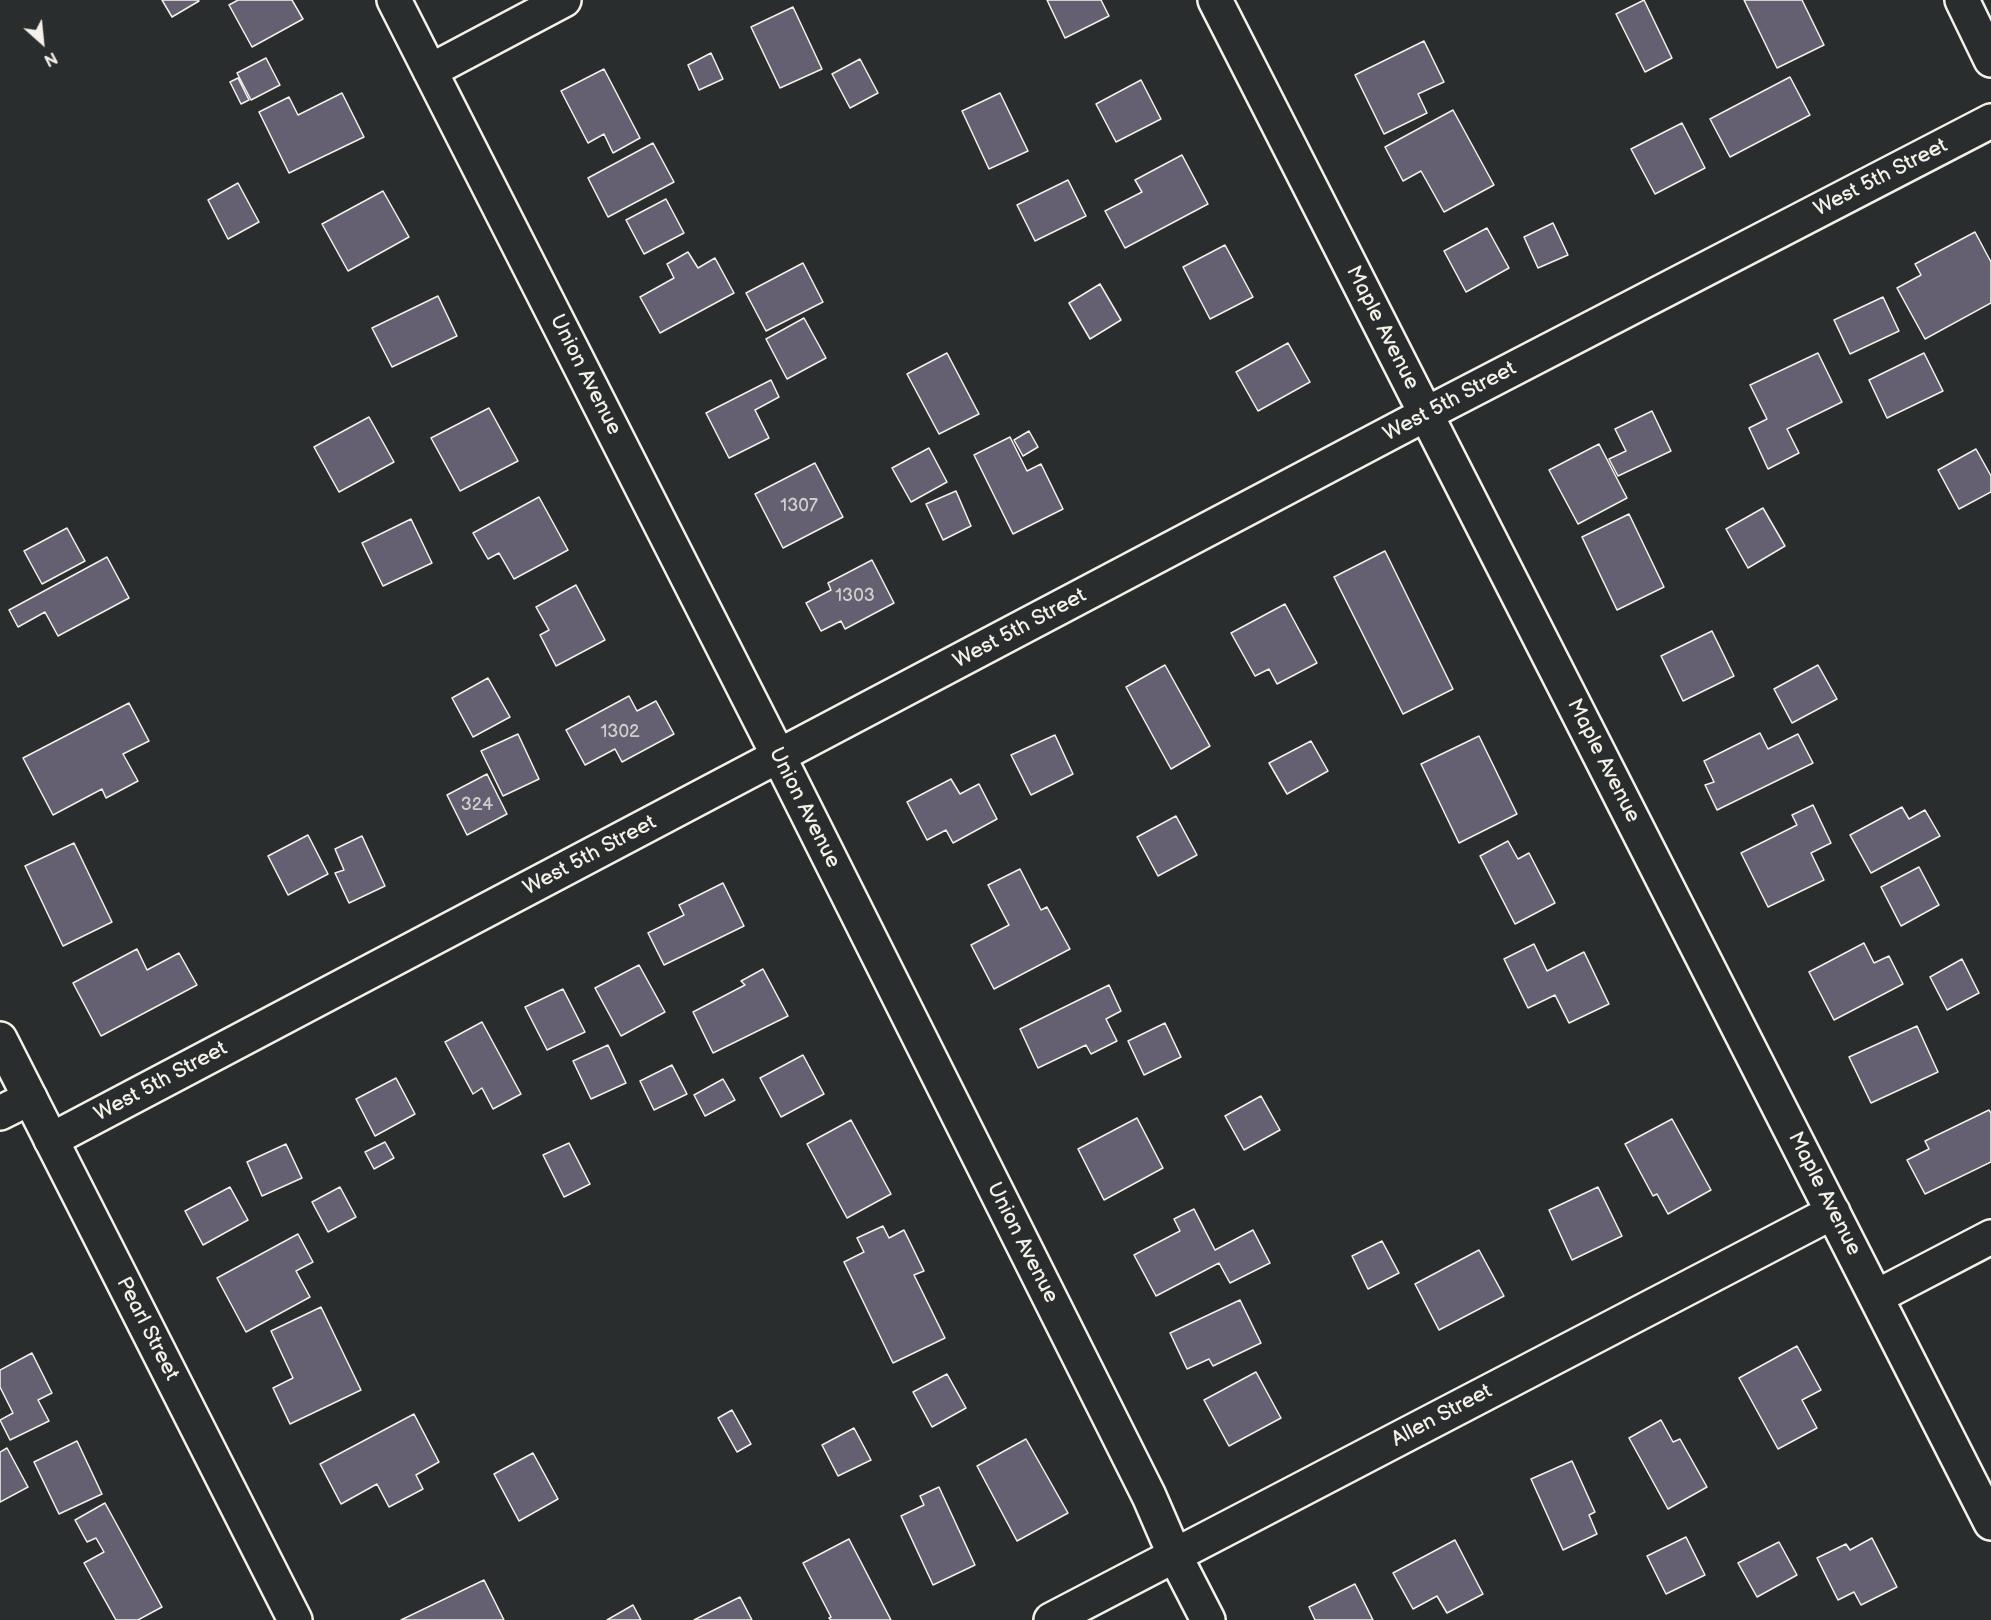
<!DOCTYPE html>
<html>
<head>
<meta charset="utf-8">
<style>
	body { margin:0 }
	#map { position:relative; width:1991px; height:1620px; overflow:hidden; background:#2a2d2e; font-family:"Balsamiq Sans",sans-serif }
	canvas { display:block }
	.north { position:absolute; left:12px; top:12px; width:60px; height:60px; -webkit-text-stroke:4px #2a2d2e; paint-order:stroke; rotate:153deg; font-size:16px; font-weight:700; line-height:24px; text-align:center; color:#f4f1e8 }
	.north::after { content:''; display:block; margin:auto; width:21px; height:27px; background:#f4f1e8; clip-path:polygon(50% 0,100% 100%,50% 72%,0 100%) }
</style>
</head>
<body>
<div id="map">
<canvas width="1991" height="1620"></canvas>
<div class="north">N</div>
</div>
<script>
const ctx = document.querySelector('canvas').getContext('2d');
ctx.lineJoin = 'round';
function paint(path, color) {
  ctx.fillStyle = color;
  ctx.fill(path, 'evenodd');
}
function toPath(rows) {
  const path = new Path2D();
  for (const r of rows) {
    path.moveTo(r[0], r[1]);
    for (let i = 2; i < r.length; i += 2) path.lineTo(r[i], r[i + 1]);
  }
  return path;
}
function trace(path, color, width, dash) {
  ctx.strokeStyle = color;
  ctx.lineWidth = width;
  ctx.lineCap = dash ? 'butt' : 'round';
  ctx.setLineDash(dash || []);
  ctx.stroke(path);
}
function label(font, color, halo, rows, align = 'center') {
  ctx.font = font + ' "Balsamiq Sans",sans-serif';
  ctx.lineWidth = 6;
  ctx.setLineDash([]);
  ctx.textBaseline = 'middle';
  ctx.strokeStyle = halo;
  ctx.fillStyle = color;
  for (const [text, x, y, turn = 0] of rows) {
    ctx.save();
    ctx.translate(x, y);
    ctx.rotate((+turn || 0) * Math.PI / 180);
    ctx.textAlign = isNaN(turn) ? turn : align;
    if (halo) ctx.strokeText(text, 0, 0);
    ctx.fillText(text, 0, 0);
    ctx.restore();
  }
}
const building = toPath([
	[162,0,198,0,199,1,172,17,162,0],
	[238,0,292,0,303,19,252,47,229,5,238,0],
	[1047,0,1101,0,1109,16,1065,38,1047,0],
	[1644,0,1672,58,1645,72,1616,14,1644,0],
	[1744,0,1802,0,1824,45,1777,68,1744,0],
	[793,7,822,69,780,88,751,27,793,7],
	[1424,41,1444,82,1418,94,1427,113,1384,134,1355,75,1424,41],
	[711,53,723,79,699,90,688,65,711,53],
	[266,58,280,85,251,100,237,73,266,58],
	[860,59,878,93,850,108,832,74,860,59],
	[604,69,640,138,613,153,604,134,588,143,561,91,604,69],
	[1790,77,1810,115,1730,157,1710,119,1790,77],
	[238,78,249,100,241,104,230,82,238,78],
	[1141,80,1161,119,1116,142,1096,104,1141,80],
	[342,93,364,137,289,173,259,112,289,97,298,115,342,93],
	[1000,93,1028,151,989,169,962,111,1000,93],
	[1453,110,1494,185,1444,212,1421,171,1403,181,1385,147,1453,110],
	[1682,123,1705,168,1655,194,1631,149,1682,123],
	[653,143,674,182,608,217,588,178,653,143],
	[1182,155,1208,204,1125,248,1105,211,1142,192,1135,180,1182,155],
	[1068,180,1086,216,1035,241,1017,205,1068,180],
	[238,183,259,222,228,239,208,200,238,183],
	[383,191,409,237,348,271,322,224,383,191],
	[666,199,684,233,644,254,626,220,666,199],
	[1553,223,1568,255,1538,268,1524,237,1553,223],
	[1487,228,1509,268,1466,292,1444,251,1487,228],
	[1975,232,1991,262,1991,303,1925,339,1897,288,1921,275,1915,264,1975,232],
	[1225,245,1253,297,1210,319,1183,267,1225,245],
	[688,252,698,268,715,258,734,293,660,333,640,297,674,278,667,264,688,252],
	[803,263,823,302,766,331,746,293,803,263],
	[1100,284,1121,320,1090,339,1069,303,1100,284],
	[438,296,457,336,392,367,372,328,438,296],
	[1883,297,1899,331,1850,354,1834,320,1883,297],
	[804,318,826,358,787,379,766,339,804,318],
	[1288,343,1310,382,1258,411,1236,372,1288,343],
	[947,353,979,414,939,434,907,374,947,353],
	[1818,353,1842,402,1787,429,1799,453,1768,469,1749,428,1767,419,1750,385,1818,353],
	[1924,353,1943,391,1887,418,1869,380,1924,353],
	[771,380,779,397,755,410,769,438,729,458,706,413,771,380],
	[489,408,518,461,460,491,431,438,489,408],
	[1652,411,1671,451,1618,476,1609,459,1626,451,1615,429,1652,411],
	[369,417,394,462,339,492,314,447,369,417],
	[1029,431,1038,447,1023,456,1014,440,1029,431],
	[1010,437,1027,471,1041,464,1063,509,1013,534,974,455,1010,437],
	[1599,444,1627,498,1578,524,1549,470,1599,444],
	[929,448,947,482,911,502,892,468,929,448],
	[1976,449,1991,476,1991,492,1959,509,1938,470,1976,449],
	[815,463,843,517,783,548,755,494,815,463],
	[956,491,971,526,943,540,926,504,956,491],
	[539,497,568,550,514,579,499,553,488,559,473,533,539,497],
	[1763,508,1785,546,1748,568,1726,529,1763,508],
	[1629,514,1664,587,1617,610,1582,537,1629,514],
	[411,519,432,563,383,586,362,543,411,519],
	[67,528,85,561,42,584,24,551,67,528],
	[1385,551,1453,689,1403,714,1334,577,1385,551],
	[107,557,129,598,58,636,45,612,18,627,9,610,107,557],
	[872,560,894,603,845,629,841,621,821,631,806,603,831,590,828,583,872,560],
	[576,585,605,640,556,666,540,635,549,630,536,607,576,585],
	[1285,604,1317,663,1277,684,1269,669,1255,676,1231,633,1285,604],
	[1712,631,1734,676,1683,701,1661,656,1712,631],
	[1165,665,1210,746,1171,769,1126,687,1165,665],
	[1818,665,1837,699,1792,723,1774,689,1818,665],
	[488,678,510,717,473,737,452,698,488,678],
	[629,696,637,711,656,701,674,734,622,762,615,749,585,765,566,730,629,696],
	[129,703,149,741,123,754,138,781,106,798,102,789,53,815,23,758,129,703],
	[1760,733,1768,749,1798,734,1813,763,1717,810,1705,785,1714,782,1704,761,1760,733],
	[518,734,539,779,503,796,481,751,518,734],
	[1055,735,1073,774,1031,795,1011,755,1055,735],
	[1479,736,1517,814,1459,843,1421,764,1479,736],
	[1311,741,1328,771,1287,794,1269,763,1311,741],
	[487,774,507,814,467,835,447,795,487,774],
	[951,779,960,794,979,784,997,819,953,843,946,830,927,840,907,802,951,779],
	[1813,805,1831,843,1811,853,1824,880,1768,907,1741,853,1797,825,1792,815,1813,805],
	[1902,807,1909,819,1925,810,1940,836,1871,873,1850,835,1902,807],
	[1176,816,1197,855,1158,876,1137,837,1176,816],
	[308,835,328,874,288,895,268,856,308,835],
	[362,836,385,886,349,903,335,873,344,870,335,849,362,836],
	[1508,841,1518,859,1529,853,1555,903,1515,924,1480,856,1508,841],
	[74,843,112,922,63,946,25,866,74,843],
	[1919,867,1939,905,1901,926,1881,887,1919,867],
	[1020,869,1041,910,1047,907,1070,949,994,989,971,945,1009,925,988,885,1020,869],
	[723,883,744,926,664,965,648,933,684,915,679,905,723,883],
	[1864,943,1874,963,1889,956,1903,984,1834,1020,1809,972,1864,943],
	[1534,944,1547,971,1584,952,1609,1004,1569,1023,1555,995,1528,1008,1504,959,1534,944],
	[137,949,147,970,179,953,197,985,101,1036,73,983,137,949],
	[1962,959,1979,993,1947,1010,1930,977,1962,959],
	[639,965,665,1012,621,1036,595,988,639,965],
	[763,969,788,1016,713,1053,693,1012,745,985,741,981,763,969],
	[1109,985,1121,1011,1106,1019,1117,1041,1091,1054,1086,1045,1038,1068,1020,1029,1109,985],
	[563,989,585,1032,547,1050,525,1007,563,989],
	[482,1022,521,1094,493,1109,482,1088,473,1094,445,1042,482,1022],
	[1165,1023,1181,1057,1144,1075,1128,1041,1165,1023],
	[1917,1026,1938,1072,1871,1103,1849,1057,1917,1026],
	[608,1045,626,1083,591,1099,573,1061,608,1045],
	[803,1055,824,1094,781,1117,760,1078,803,1055],
	[672,1065,687,1094,654,1110,640,1081,672,1065],
	[396,1078,415,1114,375,1136,356,1099,396,1078],
	[723,1079,735,1100,705,1116,694,1095,723,1079],
	[1261,1096,1280,1130,1244,1150,1225,1116,1261,1096],
	[1989,1110,1991,1113,1991,1162,1925,1194,1907,1160,1929,1149,1925,1141,1989,1110],
	[1137,1118,1163,1168,1104,1200,1078,1149,1137,1118],
	[1672,1119,1711,1190,1668,1214,1657,1194,1653,1196,1625,1144,1672,1119],
	[851,1120,891,1194,847,1218,807,1144,851,1120],
	[385,1142,394,1158,374,1169,365,1152,385,1142],
	[569,1143,590,1184,564,1197,543,1155,569,1143],
	[286,1144,302,1178,262,1196,247,1162,286,1144],
	[230,1187,248,1220,203,1245,185,1211,230,1187],
	[340,1187,356,1217,328,1232,312,1202,340,1187],
	[1598,1187,1622,1236,1572,1260,1549,1210,1598,1187],
	[1194,1209,1215,1250,1253,1230,1270,1263,1230,1283,1219,1263,1156,1296,1134,1255,1180,1231,1174,1219,1194,1209],
	[883,1226,889,1238,904,1230,924,1271,914,1275,945,1338,893,1363,844,1262,864,1252,857,1238,883,1226],
	[298,1234,313,1262,296,1271,310,1297,246,1332,217,1278,298,1234],
	[1382,1241,1399,1273,1368,1289,1352,1256,1382,1241],
	[1479,1250,1504,1296,1439,1330,1415,1284,1479,1250],
	[1240,1300,1261,1343,1213,1366,1209,1359,1187,1369,1170,1333,1240,1300],
	[321,1307,361,1390,290,1424,273,1388,293,1378,271,1331,321,1307],
	[1797,1346,1821,1390,1802,1400,1817,1428,1778,1449,1739,1378,1797,1346],
	[32,1353,52,1393,38,1400,49,1421,10,1440,0,1420,13,1413,0,1387,0,1370,32,1353],
	[1256,1372,1281,1418,1229,1446,1204,1400,1256,1372],
	[947,1374,966,1408,932,1427,913,1392,947,1374],
	[732,1410,751,1444,737,1452,718,1418,732,1410],
	[414,1414,439,1462,416,1475,423,1489,389,1507,377,1484,341,1504,320,1464,414,1414],
	[1661,1420,1673,1442,1680,1439,1707,1487,1668,1509,1629,1438,1661,1420],
	[854,1428,871,1460,838,1476,822,1445,854,1428],
	[1026,1439,1068,1513,1017,1541,977,1466,1026,1439],
	[77,1441,102,1494,59,1514,34,1462,77,1441],
	[7,1448,28,1487,0,1502,0,1452,7,1448],
	[533,1453,558,1499,519,1521,494,1474,533,1453],
	[1572,1461,1595,1512,1589,1515,1597,1534,1563,1550,1531,1479,1572,1461],
	[939,1487,975,1565,933,1585,901,1516,924,1505,920,1496,939,1487],
	[105,1503,162,1607,138,1620,116,1620,84,1563,104,1552,96,1538,87,1542,75,1520,105,1503],
	[1686,1537,1705,1575,1666,1594,1647,1556,1686,1537],
	[1872,1538,1897,1587,1861,1605,1854,1592,1838,1600,1817,1558,1846,1544,1850,1550,1872,1538],
	[849,1539,891,1620,831,1620,829,1618,831,1617,803,1563,849,1539],
	[1455,1540,1483,1594,1447,1613,1437,1596,1413,1609,1393,1573,1455,1540],
	[1779,1542,1797,1575,1757,1597,1738,1563,1779,1542],
	[484,1580,504,1620,401,1620,484,1580],
	[1355,1584,1373,1620,1315,1620,1309,1607,1355,1584],
	[740,1597,752,1620,694,1620,740,1597],
	[633,1605,641,1620,607,1620,633,1605]
]);
paint(building, '#646072');
trace(building, '#f4f1e8', 1.5);
const street = toPath([
	[394,0,779,757,1149,1496,1175,1556,1208,1620],
	[1215,0,1991,1523],
	[430,71,564,0],
	[0,1113,30,1098],
	[51,1140,1426,414,1991,121],
	[1876,1297,1991,1237],
	[1051,1620,1833,1212]
]);
const secondary = toPath([
	[1962,0,1991,60],
	[0,1039,295,1620]
]);
trace(street, '#f4f1e8', 38);
trace(secondary, '#f4f1e8', 38);
trace(street, '#2a2d2e', 33);
trace(secondary, '#2a2d2e', 33);
label('18px', '#d0cdca', null, [
	["1307",799,506],
	["1303",855,596],
	["1302",620,732],
	["324",477,805]
]);
label('21px', '#f4f1e8', '#2a2d2e', [
	["West 5th Street",1881,178,-27],
	["Maple Avenue",1382,328,63],
	["Union Avenue",585,375,63],
	["West 5th Street",1450,402,-28],
	["West 5th Street",1020,629,-28],
	["Maple Avenue",1603,761,63],
	["Union Avenue",804,808,63],
	["West 5th Street",590,856,-28],
	["West 5th Street",161,1082,-28],
	["Maple Avenue",1824,1194,63],
	["Union Avenue",1022,1243,63],
	["Pearl Street",147,1329,63],
	["Allen Street",1442,1416,-28]
]);
</script>
</body>
</html>
